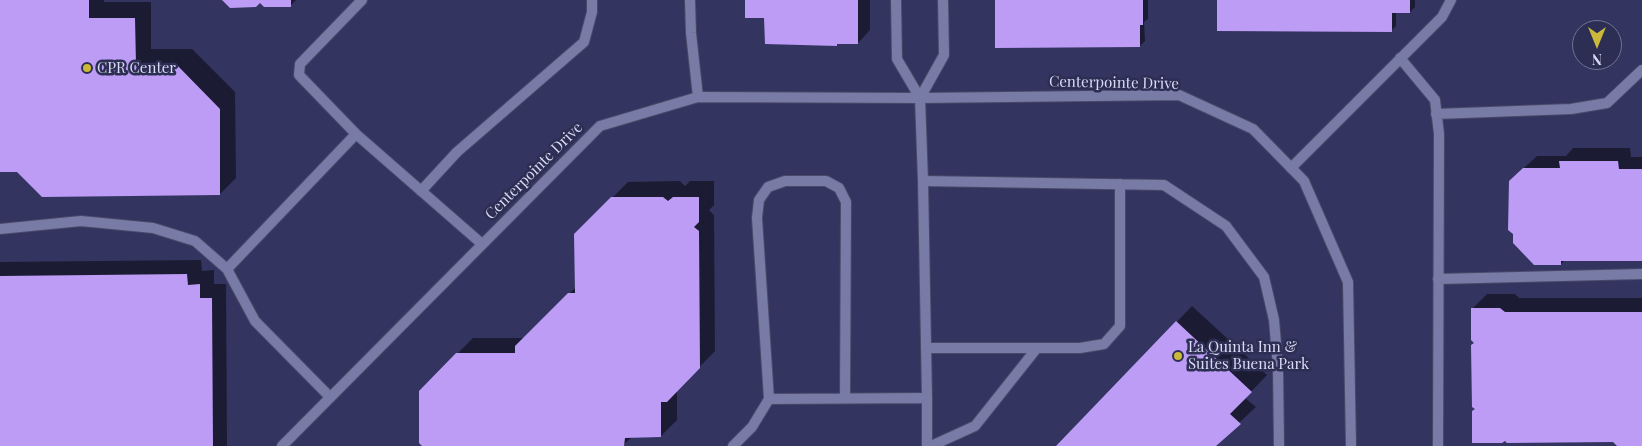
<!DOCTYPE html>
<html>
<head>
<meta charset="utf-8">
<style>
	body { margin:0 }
	#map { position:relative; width:1642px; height:446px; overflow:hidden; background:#2d2e53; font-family:"Playfair Display",serif }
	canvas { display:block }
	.north { position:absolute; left:1572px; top:20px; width:50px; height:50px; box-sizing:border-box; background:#2d2e53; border:1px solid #727493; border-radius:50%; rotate:180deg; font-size:14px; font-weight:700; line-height:20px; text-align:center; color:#d9dcf4 }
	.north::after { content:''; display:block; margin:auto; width:18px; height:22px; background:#ccb939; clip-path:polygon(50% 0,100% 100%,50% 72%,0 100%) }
</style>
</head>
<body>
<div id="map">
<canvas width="1642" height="446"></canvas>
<div class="north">N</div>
</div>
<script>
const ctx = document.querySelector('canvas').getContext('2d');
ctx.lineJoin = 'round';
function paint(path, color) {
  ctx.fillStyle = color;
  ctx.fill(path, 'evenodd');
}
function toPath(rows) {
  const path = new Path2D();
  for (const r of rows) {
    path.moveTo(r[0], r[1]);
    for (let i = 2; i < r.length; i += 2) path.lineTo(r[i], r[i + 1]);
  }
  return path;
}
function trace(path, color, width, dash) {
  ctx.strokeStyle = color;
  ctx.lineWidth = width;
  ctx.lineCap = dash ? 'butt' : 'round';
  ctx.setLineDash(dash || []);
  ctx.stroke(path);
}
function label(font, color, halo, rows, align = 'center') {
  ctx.font = font + ' "Playfair Display",serif';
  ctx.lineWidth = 5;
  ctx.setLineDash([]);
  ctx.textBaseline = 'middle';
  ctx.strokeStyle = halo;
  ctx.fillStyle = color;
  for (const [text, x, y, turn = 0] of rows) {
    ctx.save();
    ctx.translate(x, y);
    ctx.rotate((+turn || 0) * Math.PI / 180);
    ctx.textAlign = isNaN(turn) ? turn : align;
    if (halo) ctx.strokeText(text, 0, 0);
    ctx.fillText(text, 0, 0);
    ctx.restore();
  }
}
paint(toPath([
	[0,0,1642,0,1642,446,0,446],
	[1582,30,1612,30,1612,60,1582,60]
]), '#333460');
paint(toPath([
	[0,0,104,0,104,2,151,2,151,49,192,49,235,92,236,178,220,194,18,171,0,171],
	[224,0,296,0,290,6,260,1],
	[747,0,870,0,870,30,858,43,766,17],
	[996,0,1148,0,1148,19,1144,22,1145,41,1140,46],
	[1219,0,1415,0,1415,7,1410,12,1396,12,1396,26,1391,31],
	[1573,148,1630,148,1631,157,1642,157,1642,260,1565,260,1561,264,1523,169,1537,156,1566,156],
	[680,181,685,186,690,181,714,181,714,205,709,210,714,215,715,351,677,390,677,420,661,436,632,437,622,446,424,446,420,391,473,338,526,338,576,287,575,235,628,182],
	[201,260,202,271,214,270,214,284,226,284,227,446,0,446,0,262],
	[1487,294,1515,294,1519,298,1642,298,1642,446,1618,446,1613,441,1505,439,1476,409,1476,342,1472,309],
	[1192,306,1267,375,1245,398,1256,407,1214,446,1058,446]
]), '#0007');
paint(toPath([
	[0,0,89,0,89,18,135,18,136,64,176,64,220,109,220,195,42,197,17,172,0,172],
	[222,0,291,0,291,7,264,7,260,3,256,7,230,8],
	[745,0,858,0,858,44,837,44,837,46,765,44,764,18,745,18],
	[995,0,1143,0,1143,25,1140,25,1140,47,995,48],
	[1217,0,1410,0,1410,13,1392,13,1392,32,1217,31],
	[1559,161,1618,161,1619,169,1642,169,1642,261,1561,261,1561,265,1534,265,1513,243,1513,234,1508,230,1509,181,1523,168,1560,168],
	[611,197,663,197,668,201,673,197,699,197,699,222,694,227,699,231,700,368,667,402,661,402,661,437,625,438,624,446,422,446,419,443,419,391,456,353,515,353,515,346,568,293,575,293,574,234],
	[187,274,188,285,200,284,200,298,212,298,213,446,0,446,0,276],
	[1471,308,1500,308,1505,312,1642,312,1642,446,1617,446,1613,442,1507,443,1505,441,1502,443,1472,443,1472,411,1475,409,1472,407,1471,345,1474,343,1471,340],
	[1176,321,1252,392,1230,414,1241,424,1216,446,1056,446]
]), '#bd9cf5');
const lane = toPath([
	[690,0,691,33,698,97],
	[1400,58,1435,100,1439,134,1438,446],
	[1436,114,1571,109,1607,103,1642,70],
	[356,134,299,75,300,64,362,0],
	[1291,168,1442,17,1451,0],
	[923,181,1164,185,1226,226,1264,277,1274,320,1278,367,1279,446],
	[421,191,457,152,584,42,592,12,592,0],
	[0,229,81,221,153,228,195,241,227,269],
	[1438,279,1642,274],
	[926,348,1080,348,1104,344,1120,326,1120,184],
	[330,397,255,321,227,269,356,134,482,244],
	[769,399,757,218,759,200,768,187,785,181,826,181,839,188,846,202,845,398],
	[733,446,752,427,769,399,927,398,927,446],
	[931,446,975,426,1037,348]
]);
const street = toPath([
	[896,0,897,59,920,98,923,181,927,398],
	[920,98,944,55,943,0],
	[282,446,600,126,698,97,920,98,1179,95,1253,129,1304,181,1348,282,1351,446]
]);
trace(lane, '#494969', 12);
trace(street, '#494969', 12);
trace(lane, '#787ba6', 10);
trace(street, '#787ba6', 10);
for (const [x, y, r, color] of [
	[87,68,5,"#ccb939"],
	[1178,356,5,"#ccb939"]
]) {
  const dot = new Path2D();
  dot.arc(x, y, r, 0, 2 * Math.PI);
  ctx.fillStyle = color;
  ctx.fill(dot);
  trace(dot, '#2d2e53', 2);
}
label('15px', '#d9dcf4', '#2d2e53', [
	["CPR Center",97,68],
	["La Quinta Inn &",1188,347],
	["Suites Buena Park",1188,364]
], 'left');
label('15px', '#d9dcf4', '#2d2e53', [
	["Centerpointe Drive",1114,83,1],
	["Centerpointe Drive",534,171,-45]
]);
</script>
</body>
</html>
